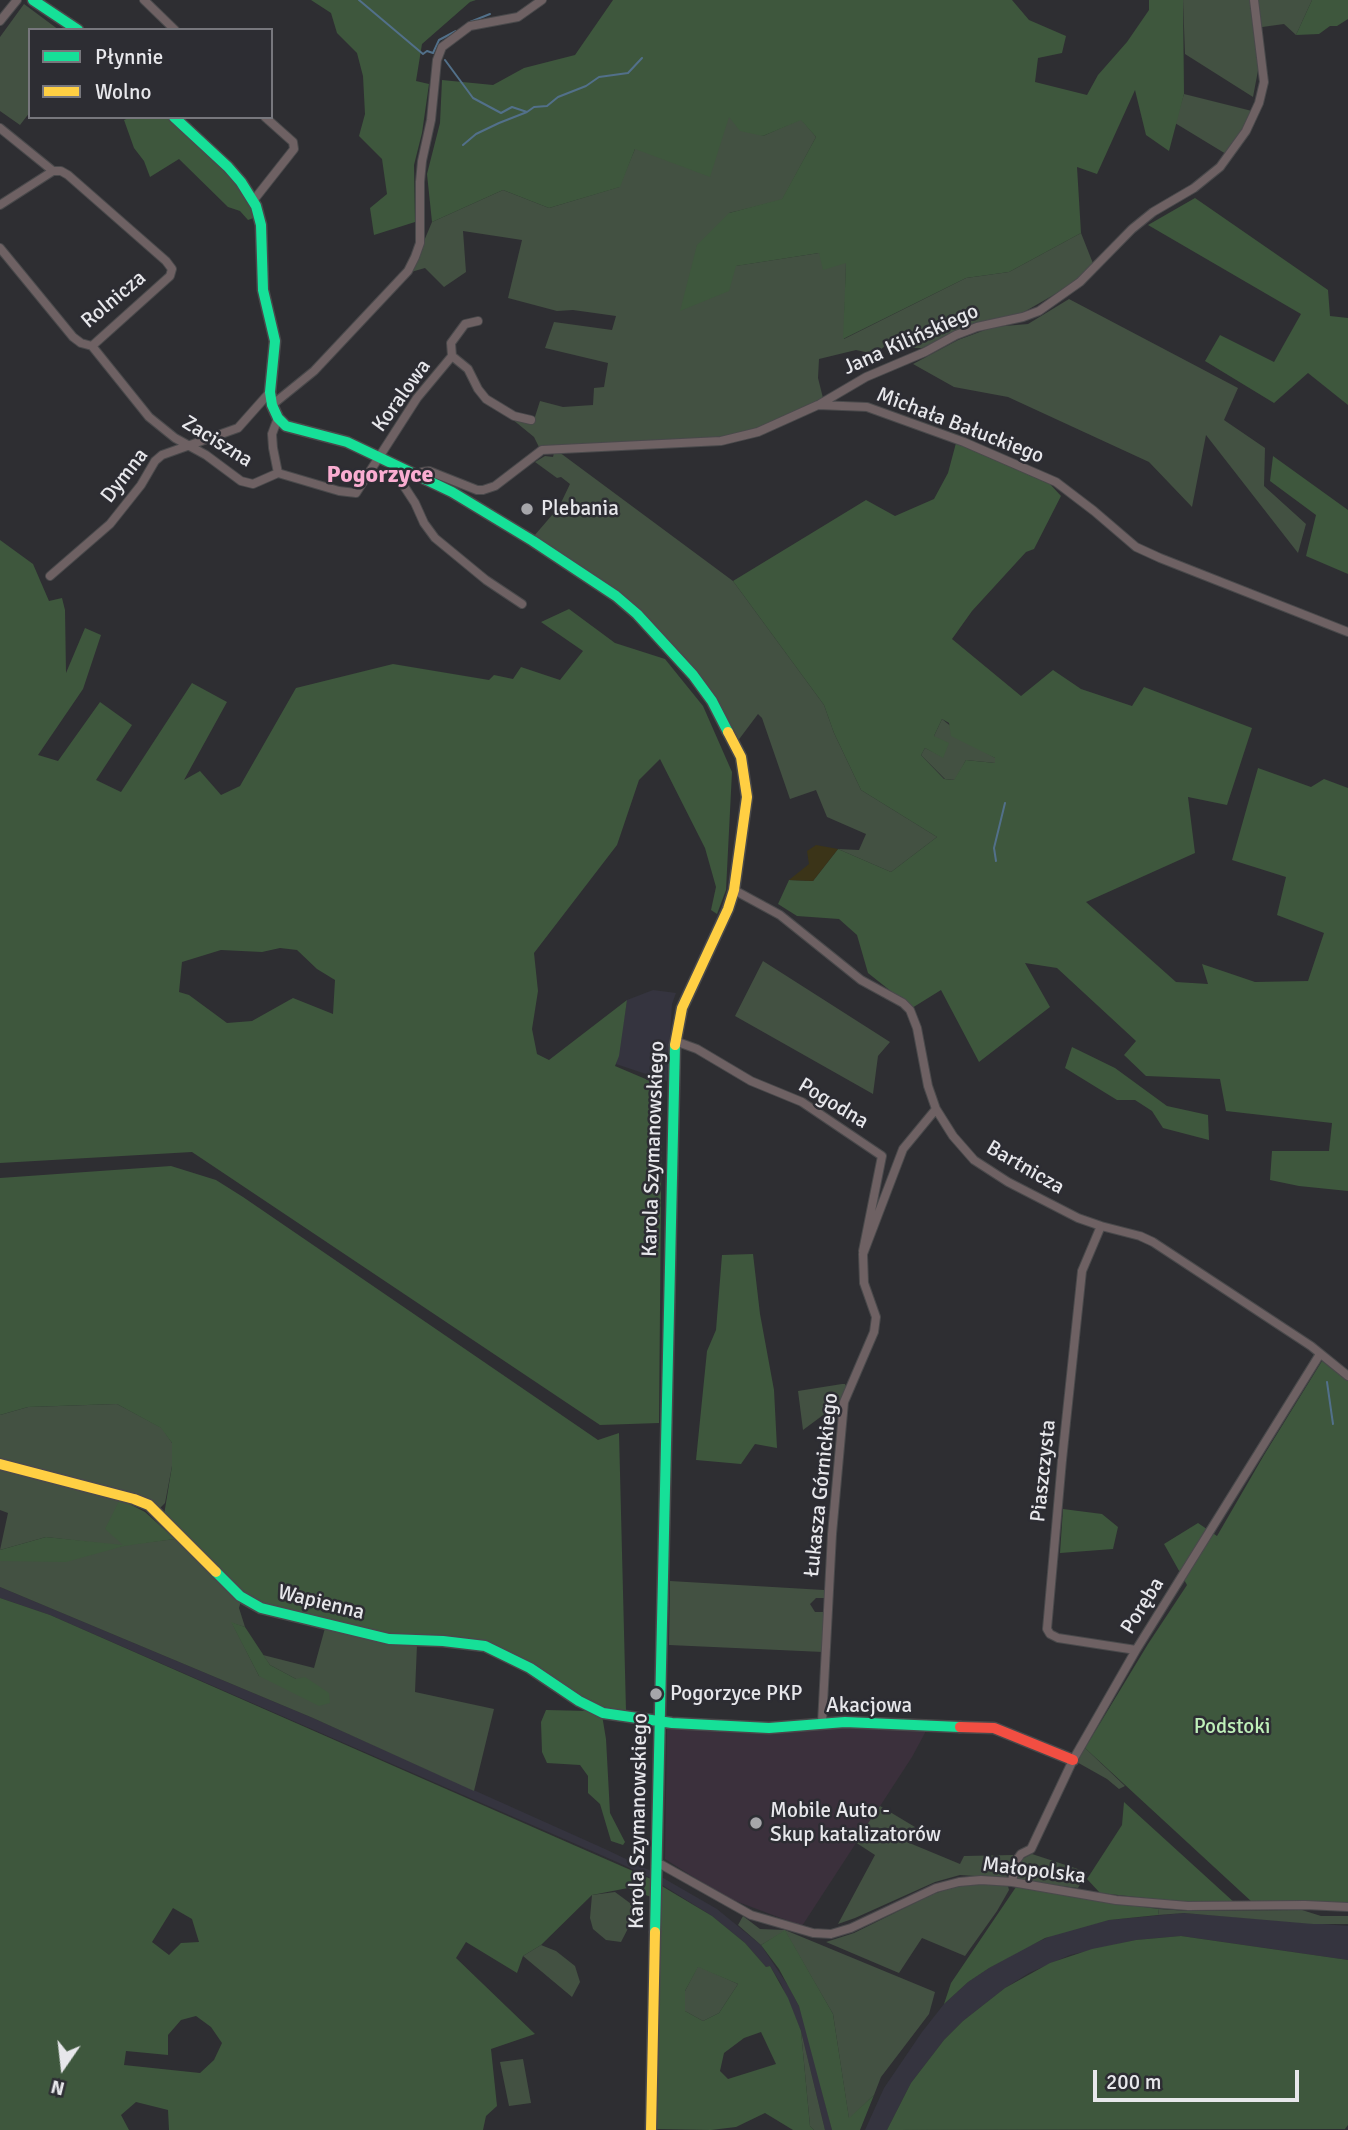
<!DOCTYPE html>
<html>
<head>
<meta charset="utf-8">
<style>
	body { margin:0 }
	#map { position:relative; width:1348px; height:2130px; overflow:hidden; background:#2e2e32; font-family:Signika,sans-serif }
	canvas { display:block }
	.legend { position:absolute; left:28px; top:28px; width:245px; height:91px; box-sizing:border-box; background:#2d2d33; border:2px solid #77777d; margin:0; padding:9px 12px; list-style:none; font-size:21px; color:#e7e7eb }
	.legend li { display:flex; align-items:center; gap:14px; height:35px }
	.legend b { width:35px; border:2px solid #77777d }
	.north { position:absolute; left:28px; top:2032px; width:70px; height:70px; -webkit-text-stroke:5px #2d2d33; paint-order:stroke; rotate:194deg; font-size:19px; font-weight:700; line-height:28px; text-align:center; color:#e7e7eb }
	.north::after { content:''; display:block; margin:auto; width:24px; height:32px; background:#e7e7eb; clip-path:polygon(50% 0,100% 100%,50% 72%,0 100%) }
	.scale { position:absolute; left:1093px; top:2070px; width:206px; height:32px; box-sizing:border-box; border:4px solid #e7e7eb; border-top:0; padding-left:9px; font-size:21px; line-height:24px; white-space:nowrap; color:#e7e7eb; -webkit-text-stroke:5px #2d2d33; paint-order:stroke }
</style>
</head>
<body>
<div id="map">
<canvas width="1348" height="2130"></canvas>
<ul class="legend">
<li><b style="height:9px;background:#16e098"></b>Płynnie</li>
<li><b style="height:9px;background:#ffcf43"></b>Wolno</li>
</ul>
<div class="north">N</div>
<div class="scale">200 m</div>
</div>
<script>
const ctx = document.querySelector('canvas').getContext('2d');
ctx.lineJoin = 'round';
function paint(path, color) {
  ctx.fillStyle = color;
  ctx.fill(path, 'evenodd');
}
function toPath(rows) {
  const path = new Path2D();
  for (const r of rows) {
    path.moveTo(r[0], r[1]);
    for (let i = 2; i < r.length; i += 2) path.lineTo(r[i], r[i + 1]);
  }
  return path;
}
function trace(path, color, width, dash) {
  ctx.strokeStyle = color;
  ctx.lineWidth = width;
  ctx.lineCap = dash ? 'butt' : 'round';
  ctx.setLineDash(dash || []);
  ctx.stroke(path);
}
function label(font, color, halo, rows, align = 'center') {
  ctx.font = font + ' Signika,sans-serif';
  ctx.lineWidth = 5;
  ctx.setLineDash([]);
  ctx.textBaseline = 'middle';
  ctx.strokeStyle = halo;
  ctx.fillStyle = color;
  for (const [text, x, y, turn = 0] of rows) {
    ctx.save();
    ctx.translate(x, y);
    ctx.rotate((+turn || 0) * Math.PI / 180);
    ctx.textAlign = isNaN(turn) ? turn : align;
    if (halo) ctx.strokeText(text, 0, 0);
    ctx.fillText(text, 0, 0);
    ctx.restore();
  }
}
paint(toPath([
	[667,1725,821,1726,926,1731,912,1757,802,1926,725,1897,665,1859]
]), '#3b303c');
paint(toPath([
	[653,990,676,993,672,1004,667,1081,616,1064,627,1000],
	[0,1587,313,1718,605,1849,651,1871,717,1909,761,1945,789,1987,799,2006,808,2034,832,2130,825,2130,801,2031,781,1984,770,1966,766,1967,745,1943,712,1916,651,1878,617,1862,50,1615,0,1598],
	[1184,1913,1348,1926,1348,1960,1181,1936,1136,1940,1070,1955,1029,1973,1005,1988,963,2021,944,2040,911,2083,887,2130,865,2130,884,2088,922,2032,944,2004,968,1982,989,1968,1024,1948,1062,1931,1109,1920]
]), '#35343f');
paint(toPath([
	[1183,0,1312,0,1296,35,1284,24,1255,28,1260,60,1253,97,1185,54],
	[24,4,59,30,30,30,30,112,20,125,0,111,0,37],
	[1184,94,1252,111,1241,133,1226,154,1175,123],
	[729,116,763,136,801,119,816,137,782,200,729,213,735,266,819,253,846,263,844,339,966,278,1009,272,1081,233,1094,266,1064,289,1017,316,975,323,922,348,911,348,898,336,872,356,870,353,856,350,819,359,818,378,823,398,757,429,739,435,704,439,539,447,534,437,512,419,533,423,540,401,563,407,593,405,594,388,604,387,608,363,545,348,554,322,612,330,616,316,573,310,557,311,508,298,522,240,463,231,466,272,444,287,425,268,411,272,432,222,503,190,549,208,619,187,635,149],
	[1069,299,1238,388,1224,420,1265,448,1264,486,1306,524,1298,553,1206,435,1192,507,1149,462,1008,397,954,387,913,364,958,340,993,327,1028,324],
	[559,452,733,581,824,705,834,733,861,790,937,837,891,872,838,849,859,850,866,834,827,817,816,790,790,799,762,718,758,714,737,742,696,670,684,656,643,616,534,536,559,507,570,484,561,477,557,478,535,462,545,456,553,457,554,453],
	[942,719,975,746,995,758,995,763,966,760,955,780,945,779,921,755,925,748,943,757,934,736],
	[763,961,890,1042,878,1056,873,1094,735,1016],
	[842,1384,845,1384,847,1388,842,1401,803,1430,798,1391],
	[117,1404,162,1428,172,1443,172,1466,165,1503,159,1509,0,1461,0,1415,28,1407],
	[0,1468,120,1499,118,1507,124,1545,175,1539,241,1601,239,1608,245,1627,232,1623,259,1676,296,1679,270,1665,263,1655,314,1668,325,1628,417,1645,415,1692,494,1709,474,1791,313,1718,0,1587,0,1561,31,1561,122,1546,46,1537,0,1550,8,1513,0,1510],
	[670,1581,824,1590,824,1598,816,1598,810,1604,815,1612,824,1612,823,1652,669,1645],
	[1085,1748,1125,1786,1119,1789,1107,1779,1075,1761],
	[880,1806,915,1827,907,1842,960,1864,964,1856,1013,1855,1010,1875,1004,1878,960,1875,935,1882,855,1918,838,1924,875,1855,855,1842],
	[1032,1854,1087,1872,1078,1888,1018,1881,1015,1877,1020,1860],
	[980,1884,1008,1886,1009,1890,997,1911,965,1956,922,1938,899,1973,826,1942,854,1933,933,1894,957,1886],
	[615,1892,638,1909,621,1942,606,1940,593,1929,590,1918,592,1895],
	[1159,1909,1189,1911,1302,1910,1321,1916,1348,1916,1348,1924,1313,1924,1184,1913,1158,1915],
	[743,1916,760,1929,785,1930,935,1992,929,2014,881,2077,874,2095,849,2119,833,2014,785,1931,761,1945,738,1925],
	[541,1945,556,1951,575,1966,580,1982,572,1997,523,1956],
	[698,1966,738,1984,719,2013,703,2021,685,2011,685,1991],
	[801,2031,825,2130,814,2130,810,2126],
	[523,2059,531,2103,509,2106,500,2062]
]), '#435142');
paint(toPath([
	[311,0,476,0,470,2,422,44,416,81,429,84,422,133,414,165,415,222,374,235,370,208,387,194,382,159,359,136,365,114,363,76,357,53,337,33,331,13],
	[613,0,1012,0,1029,20,1066,36,1062,53,1038,58,1035,82,1087,95,1098,75,1127,42,1149,10,1149,0,1183,0,1184,94,1169,151,1146,135,1135,90,1097,174,1077,167,1081,233,1009,272,966,278,843,339,846,263,823,270,819,253,736,266,729,291,680,311,697,245,729,213,782,199,816,137,801,120,763,136,740,131,729,117,710,177,635,149,620,187,549,208,503,190,432,222,427,174,440,123,442,80,493,85,524,68,575,55],
	[1312,0,1348,0,1348,19,1337,26,1330,26,1319,34,1296,35],
	[131,117,170,117,243,190,256,217,248,220,240,211,228,207,179,159,150,177,144,161,134,148,124,120],
	[1195,198,1328,290,1330,316,1348,318,1348,405,1308,373,1274,403,1205,361,1220,335,1274,362,1301,314,1148,225],
	[956,443,1050,484,1061,496,1034,549,1026,552,972,611,952,639,1021,696,1053,670,1081,689,1132,706,1144,687,1252,728,1227,805,1188,797,1195,853,1086,902,1176,982,1208,984,1202,964,1255,982,1308,981,1324,933,1277,915,1286,877,1232,860,1258,768,1311,787,1324,779,1348,788,1348,1191,1299,1186,1270,1180,1272,1151,1329,1151,1332,1123,1226,1111,1220,1079,1146,1076,1124,1055,1136,1041,1057,968,1025,963,1050,1007,979,1062,941,990,912,1008,868,973,857,935,839,919,797,916,778,904,789,880,813,881,838,849,891,872,937,837,861,790,834,733,824,705,733,581,866,500,895,516,934,499,948,473],
	[942,719,949,723,951,736,995,758,995,763,966,760,954,780,944,779,921,755,925,748,943,758,949,743,934,736],
	[1273,456,1348,510,1348,574,1306,556,1316,515,1270,481],
	[0,540,33,564,49,601,62,598,65,610,66,673,85,628,101,635,83,689,38,755,58,761,100,702,132,725,96,780,121,792,192,683,227,702,184,780,200,771,221,795,240,786,296,688,393,664,489,680,494,675,513,679,521,667,560,680,583,651,541,622,569,609,615,643,665,659,703,706,732,772,726,890,717,914,711,910,716,887,705,848,660,759,639,780,617,845,534,953,538,991,532,1029,537,1054,549,1060,627,1000,619,1056,615,1066,662,1086,659,1423,600,1425,192,1152,0,1163],
	[280,948,297,950,317,969,335,980,333,1014,293,998,252,1021,227,1023,189,995,179,992,182,962,221,950,262,952],
	[1072,1047,1115,1068,1167,1106,1208,1115,1209,1140,1163,1128,1152,1111,1135,1100,1117,1100,1065,1068],
	[171,1166,216,1180,243,1197,598,1440,619,1433,626,1711,603,1710,583,1701,516,1655,485,1643,387,1636,261,1604,243,1593,164,1515,172,1466,172,1443,161,1428,117,1404,28,1407,0,1415,0,1178],
	[753,1254,760,1314,774,1390,777,1448,755,1444,741,1464,696,1460,707,1351,716,1330,722,1255],
	[1322,1361,1348,1381,1348,1904,1252,1902,1085,1748,1148,1644,1187,1585,1164,1544,1198,1523,1217,1536,1264,1455],
	[120,1499,145,1512,175,1539,124,1546,66,1562,0,1561,0,1550,46,1537,123,1545,105,1529],
	[1063,1509,1102,1514,1118,1527,1113,1549,1060,1553],
	[0,1598,50,1615,651,1879,651,1897,628,1888,592,1895,541,1945,523,1956,517,1973,466,1942,456,1958,535,2034,491,2049,497,2106,486,2116,483,2130,169,2130,168,2110,136,2102,121,2115,129,2130,0,2130],
	[173,1908,192,1919,199,1942,181,1943,169,1955,152,1942],
	[196,2016,211,2027,222,2043,214,2060,200,2073,124,2065,126,2051,168,2055,168,2035,181,2020],
	[231,1622,245,1627,270,1665,296,1679,305,1677,329,1693,330,1703,319,1706,259,1676],
	[546,1710,589,1711,602,1715,606,1739,610,1813,625,1842,623,1845,611,1841,600,1804,588,1793,588,1776,580,1765,547,1763,542,1752,541,1722],
	[1124,1802,1236,1904,1182,1902,1100,1893,1087,1879,1122,1825],
	[660,1885,712,1916,745,1943,766,1967,770,1966,788,1998,801,2031,810,2126,814,2130,793,2130,765,2113,736,2127,711,2130,656,2129],
	[698,1967,738,1984,719,2013,703,2021,685,2011,685,1991],
	[761,2032,776,2064,728,2079,720,2071,724,2053,744,2038],
	[1016,1887,1114,1903,1159,1909,1158,1915,1109,1920,1045,1938,989,1968,968,1982,944,2004,951,1983],
	[785,1930,833,2014,849,2118,874,2095,860,2130,832,2130,799,2006,779,1969,761,1945],
	[1181,1936,1348,1960,1348,2125,1345,2129,887,2130,911,2083,944,2040,963,2021,1005,1988,1050,1963,1092,1949,1136,1940]
]), '#3e573d');
paint(toPath([
	[816,845,838,849,813,881,789,880,809,864,807,851]
]), '#3b3418');
trace(toPath([
	[359,0,423,54,427,51,433,53,439,40,456,31],
	[470,22,490,14],
	[445,60,473,98,501,113,512,107,527,112],
	[463,145,476,134,499,123,527,112,534,107,547,106,558,97,586,86,599,77,628,73,642,58],
	[996,861,994,848,1005,803],
	[1327,1382,1333,1424]
]), '#52708a', 2);
const street = toPath([
	[144,0,175,30],
	[0,21,17,0],
	[0,128,53,171,0,205],
	[53,171,61,171,68,175,166,261,172,269,170,276,92,346],
	[253,201,294,149,293,142,265,117],
	[0,248,73,337,81,343,92,346],
	[92,346,149,417,175,438,206,455,241,481,253,484,278,473],
	[452,356,451,343,465,324,478,321],
	[820,404,866,377,925,352,956,335,977,327,1023,317,1039,311,1080,282,1132,229,1153,212,1194,188,1220,167,1246,131,1259,103,1264,82,1254,0],
	[272,405,314,371,408,271,415,257,420,243,420,182,422,161,431,120,437,60,442,47,470,26,518,17,542,0],
	[278,418,272,434,273,448,278,473],
	[400,467,398,477,415,503,424,523,435,538,486,580,522,604],
	[278,473,339,491,356,493,417,398,452,356,468,369,478,389,486,399,514,416,531,420],
	[420,476,422,472,429,471,477,490,483,490,495,486,542,450,721,441,758,432,818,405,867,407,964,442,1056,482,1094,511,1136,547,1160,558,1348,632],
	[50,576,110,524,141,485,155,461,162,455,238,428,270,392],
	[734,890,780,915,861,980,903,1003,910,1010,917,1028,928,1086,936,1109,953,1136,974,1160,1008,1182,1078,1218,1101,1226,1140,1236,1153,1242,1311,1346,1348,1376],
	[675,1041,697,1049,751,1081,802,1102,882,1156,863,1251],
	[1101,1226,1082,1271,1062,1460,1047,1629,1050,1634,1058,1638,1136,1650],
	[822,1723,832,1534,844,1402,874,1332,876,1317,864,1283,863,1254,903,1149,936,1109],
	[657,1864,662,1865,751,1915,813,1933,831,1934,851,1928,936,1888,959,1882,981,1880,1012,1882,1116,1900,1188,1906,1305,1905,1348,1907],
	[1012,1882,1016,1861,1021,1854,1031,1849,1073,1760,1136,1650,1320,1354]
]);
const fast = toPath([
	[33,0,78,30],
	[174,117,228,167,241,182,256,206,261,225,263,290,275,341,270,392,272,405,278,418,286,426,347,442,452,492,533,541,616,596,637,614,693,675,712,701,728,732],
	[216,1572,240,1596,261,1608,389,1639,443,1641,485,1646,530,1668,579,1701,603,1713,672,1723,769,1728,845,1722,960,1727],
	[655,1932,675,1045]
]);
const slow = toPath([
	[675,1045,682,1008,728,909,734,890,747,797,741,757,728,732],
	[0,1464,134,1499,149,1505,216,1572],
	[651,2130,655,1932]
]);
const jam = toPath([
	[960,1727,994,1728,1073,1760]
]);
trace(street, '#49494b', 10);
trace(fast, '#49494b', 13);
trace(slow, '#49494b', 13);
trace(jam, '#49494b', 13);
trace(street, '#6e6163', 8);
trace(fast, '#16e098', 10);
trace(slow, '#ffcf43', 10);
trace(jam, '#f24e42', 10);
for (const [x, y, r, color] of [
	[527,509,7,"#a6a6aa"],
	[656,1694,7,"#a6a6aa"],
	[756,1823,7,"#a6a6aa"]
]) {
  const dot = new Path2D();
  dot.arc(x, y, r, 0, 2 * Math.PI);
  ctx.fillStyle = color;
  ctx.fill(dot);
  trace(dot, '#2d2d33', 2.5);
}
label('21px', '#e7e7eb', '#2d2d33', [
	["Rolnicza",114,300,-40],
	["Jana Kilińskiego",911,340,-24],
	["Koralowa",402,396,-54],
	["Michała Bałuckiego",960,426,21],
	["Zaciszna",217,442,32],
	["Dymna",125,476,-52],
	["Pogodna",833,1104,31],
	["Karola Szymanowskiego",654,1149,-88],
	["Bartnicza",1025,1168,30],
	["Piaszczysta",1044,1471,-84],
	["Łukasza Górnickiego",822,1485,-84],
	["Wapienna",321,1603,14],
	["Poręba",1143,1606,-58],
	["Akacjowa",869,1706],
	["Karola Szymanowskiego",639,1821,-89],
	["Małopolska",1034,1871,7]
]);
label('21px', '#e7e7eb', '#2d2d33', [
	["Plebania",541,509],
	["Pogorzyce PKP",670,1694],
	["Mobile Auto -",770,1811],
	["Skup katalizatorów",770,1835]
], 'left');
label('21px', '#beefb9', '#2d2d33', [
	["Podstoki",1232,1727]
]);
label('bold 24px', '#faadd1', '#2d2d33', [
	["Pogorzyce",380,476]
]);
</script>
</body>
</html>
